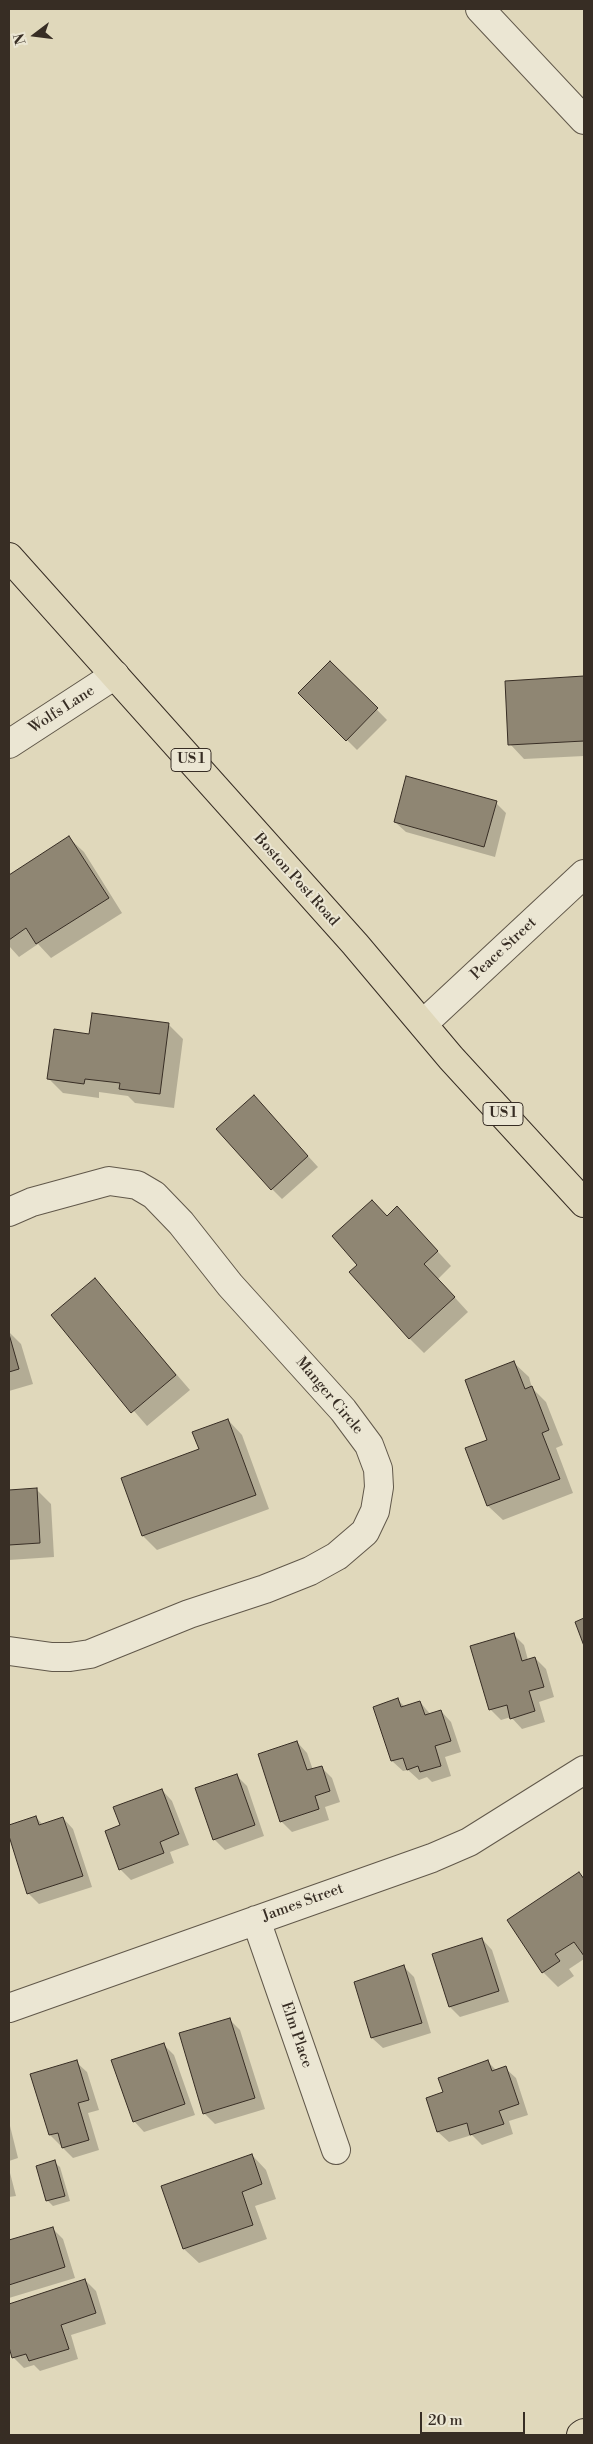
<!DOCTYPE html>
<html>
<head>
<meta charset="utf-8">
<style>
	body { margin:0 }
	#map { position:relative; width:593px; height:2444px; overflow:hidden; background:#e0d8bb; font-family:"Libre Bodoni",serif }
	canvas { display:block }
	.frame { position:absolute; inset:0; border:10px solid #372d24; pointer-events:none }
	.north { position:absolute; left:10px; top:10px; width:50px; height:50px; -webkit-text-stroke:4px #ebe6d3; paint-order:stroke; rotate:255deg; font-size:14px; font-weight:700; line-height:20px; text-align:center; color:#372d24 }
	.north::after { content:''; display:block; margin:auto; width:18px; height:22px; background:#372d24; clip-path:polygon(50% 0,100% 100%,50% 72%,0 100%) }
	.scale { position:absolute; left:420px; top:2412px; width:105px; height:22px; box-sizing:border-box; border:2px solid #372d24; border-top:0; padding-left:6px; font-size:15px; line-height:18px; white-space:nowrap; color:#372d24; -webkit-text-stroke:4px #ebe6d3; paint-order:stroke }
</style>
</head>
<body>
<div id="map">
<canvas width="593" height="2444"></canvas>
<div class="frame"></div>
<div class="north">N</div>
<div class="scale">20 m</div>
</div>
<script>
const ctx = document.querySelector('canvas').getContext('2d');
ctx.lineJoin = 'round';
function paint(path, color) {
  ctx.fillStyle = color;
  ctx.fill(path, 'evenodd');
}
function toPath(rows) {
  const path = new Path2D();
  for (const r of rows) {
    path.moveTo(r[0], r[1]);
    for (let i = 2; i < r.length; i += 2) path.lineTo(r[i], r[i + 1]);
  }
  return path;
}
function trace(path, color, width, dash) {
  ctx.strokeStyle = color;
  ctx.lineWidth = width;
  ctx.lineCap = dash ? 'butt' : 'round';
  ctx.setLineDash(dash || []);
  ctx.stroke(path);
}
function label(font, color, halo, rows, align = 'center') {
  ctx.font = font + ' "Libre Bodoni",serif';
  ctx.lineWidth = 4;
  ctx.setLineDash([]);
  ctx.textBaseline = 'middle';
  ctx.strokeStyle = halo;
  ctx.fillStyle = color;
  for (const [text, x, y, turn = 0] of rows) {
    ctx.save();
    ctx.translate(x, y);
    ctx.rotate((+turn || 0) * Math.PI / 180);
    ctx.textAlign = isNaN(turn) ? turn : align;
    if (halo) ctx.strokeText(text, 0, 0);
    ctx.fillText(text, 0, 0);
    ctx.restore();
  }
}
paint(toPath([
	[330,662,387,720,357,750,300,693],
	[584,678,584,756,524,759,510,744,506,682],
	[496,803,506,813,495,857,406,832,395,822],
	[69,838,84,852,122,913,51,958,38,944,19,957,9,946,9,876],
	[168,1024,183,1039,174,1108,135,1103,128,1096,99,1092,99,1098,63,1093,49,1079,90,1035],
	[254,1097,318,1167,282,1199,272,1189],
	[372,1201,388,1217,411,1222,451,1266,438,1279,468,1312,424,1353,409,1338,359,1265],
	[95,1280,190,1390,147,1426,52,1316],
	[9,1332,21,1344,33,1384,9,1391],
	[514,1363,529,1377,532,1388,546,1402,563,1445,556,1448,573,1493,503,1520,488,1506,489,1440],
	[228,1420,242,1435,269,1509,157,1550,143,1536,201,1450],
	[36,1489,51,1504,54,1557,9,1560,9,1491],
	[513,1634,524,1645,528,1660,535,1658,546,1669,554,1697,539,1702,545,1722,522,1729,511,1717,501,1720,490,1709],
	[398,1700,405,1707,420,1702,431,1715,441,1711,451,1722,461,1752,445,1757,451,1776,432,1782,427,1777,419,1780,408,1770,403,1771,392,1761],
	[297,1742,307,1753,313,1770,321,1767,332,1778,340,1802,325,1807,329,1820,292,1832,281,1821],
	[236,1775,247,1786,264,1836,225,1850,214,1839],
	[162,1790,172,1801,189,1845,170,1852,174,1863,131,1880,120,1869,106,1832,122,1826],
	[36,1817,43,1825,63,1818,73,1829,92,1887,39,1904,28,1893,9,1832,9,1826],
	[579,1873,584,1879,584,1959,569,1969,574,1976,558,1987,543,1972,509,1921],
	[482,1939,492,1950,509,2002,460,2017,450,2007],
	[404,1967,414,1977,431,2033,383,2048,372,2038,355,1982],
	[229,2019,240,2030,265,2109,215,2124,204,2113],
	[163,2044,174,2055,195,2115,144,2132,134,2121],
	[76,2062,87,2072,99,2110,88,2113,99,2150,73,2158,50,2135],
	[488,2062,497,2071,505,2068,516,2078,528,2115,509,2121,513,2134,482,2145,472,2135,449,2142,438,2132,427,2099,444,2093],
	[9,2122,18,2158,9,2161],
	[252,2155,266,2170,276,2199,255,2206,267,2239,199,2263,184,2249,162,2187],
	[54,2162,60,2167,70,2201,53,2206,48,2201],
	[9,2169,16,2196,9,2197],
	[52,2228,63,2239,75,2278,9,2298,9,2242],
	[85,2280,96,2291,106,2324,71,2335,78,2359,40,2371,34,2365,24,2368,13,2357,9,2343,9,2305]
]), '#0003');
const building = toPath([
	[330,661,378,708,346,741,298,693,330,661],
	[584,676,584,741,508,745,505,681,584,676],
	[406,776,497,801,484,847,394,822,406,776],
	[69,836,109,898,36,944,26,928,9,940,9,875,69,836],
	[92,1013,169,1023,160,1094,119,1089,120,1083,85,1079,84,1084,47,1079,54,1029,89,1034,92,1013],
	[254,1095,308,1156,271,1190,216,1129,254,1095],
	[372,1200,387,1216,397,1206,438,1251,424,1264,455,1297,409,1339,349,1272,357,1265,332,1236,372,1200],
	[95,1278,176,1375,131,1413,51,1315,95,1278],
	[9,1334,19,1369,9,1372,9,1334],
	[514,1361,525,1389,532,1386,549,1430,542,1433,560,1479,487,1506,465,1448,487,1440,465,1380,514,1361],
	[228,1419,256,1495,142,1536,121,1478,199,1449,192,1432,228,1419],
	[37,1488,40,1543,9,1545,9,1490,37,1488],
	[584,1618,584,1646,575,1622,584,1618],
	[514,1633,522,1661,535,1657,544,1687,529,1691,535,1711,510,1719,507,1705,489,1710,470,1646,514,1633],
	[398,1698,401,1707,420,1701,425,1715,441,1710,451,1741,435,1746,441,1766,420,1772,418,1766,407,1770,403,1758,391,1761,373,1707,398,1698],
	[297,1741,307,1770,322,1766,330,1791,315,1796,319,1809,280,1822,258,1754,297,1741],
	[237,1774,255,1825,213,1840,195,1788,237,1774],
	[162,1789,179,1834,160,1842,164,1853,119,1870,105,1831,120,1825,113,1807,162,1789],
	[36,1816,39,1825,63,1817,83,1876,27,1894,9,1836,9,1825,36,1816],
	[579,1872,584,1879,584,1956,574,1942,555,1954,560,1961,542,1973,507,1920,579,1872],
	[482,1938,499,1991,449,2007,432,1954,482,1938],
	[404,1965,422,2023,371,2038,354,1982,404,1965],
	[230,2018,255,2098,203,2114,179,2033,230,2018],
	[164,2043,185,2104,133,2122,111,2060,164,2043],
	[77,2060,89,2100,78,2103,89,2140,62,2148,58,2133,49,2135,30,2074,77,2060],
	[488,2060,492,2071,506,2066,519,2104,499,2111,504,2124,470,2135,467,2123,437,2132,426,2098,443,2092,438,2078,488,2060],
	[252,2154,262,2184,242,2192,253,2225,183,2249,161,2186,252,2154],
	[55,2160,65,2196,46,2201,36,2166,55,2160],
	[53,2227,65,2267,9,2285,9,2240,53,2227],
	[85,2279,96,2313,61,2325,69,2349,29,2361,26,2354,12,2358,9,2347,9,2304,85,2279]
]);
paint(building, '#8f8673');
trace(building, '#372d24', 1);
const minor = toPath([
	[480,9,584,120],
	[9,744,115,675],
	[423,1024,584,874],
	[9,1212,32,1202,109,1181,137,1185,154,1195,181,1223,230,1285,343,1410,369,1445,378,1469,379,1487,375,1511,365,1532,337,1556,310,1571,265,1589,189,1614,90,1654,70,1657,52,1657,9,1651],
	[256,1920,336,2150],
	[9,2008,432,1858,469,1842,584,1770]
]);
const major = toPath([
	[9,557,355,944,451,1058,584,1203]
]);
const highway = toPath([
	[581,2435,584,2433]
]);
trace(minor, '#61584a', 30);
trace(major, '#372d24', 30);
trace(highway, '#372d24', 30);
trace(minor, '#ebe6d3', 28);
trace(major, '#e0d8bb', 28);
trace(highway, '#e0d8bb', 28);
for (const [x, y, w] of [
	[191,760,40],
	[503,1114,40]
]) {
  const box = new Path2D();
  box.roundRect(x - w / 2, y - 11.5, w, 23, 4);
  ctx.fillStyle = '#ebe6d3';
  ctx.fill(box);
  trace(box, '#372d24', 1);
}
label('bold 14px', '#372d24', null, [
	["US 1",191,760],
	["US 1",503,1114]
]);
label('15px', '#372d24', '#ebe6d3', [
	["Wolfs Lane",62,710,-33],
	["Boston Post Road",296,880,48],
	["Peace Street",504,949,-43],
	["Manger Circle",329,1396,50],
	["James Street",303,1903,-20],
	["Elm Place",296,2035,71]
]);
</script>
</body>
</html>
